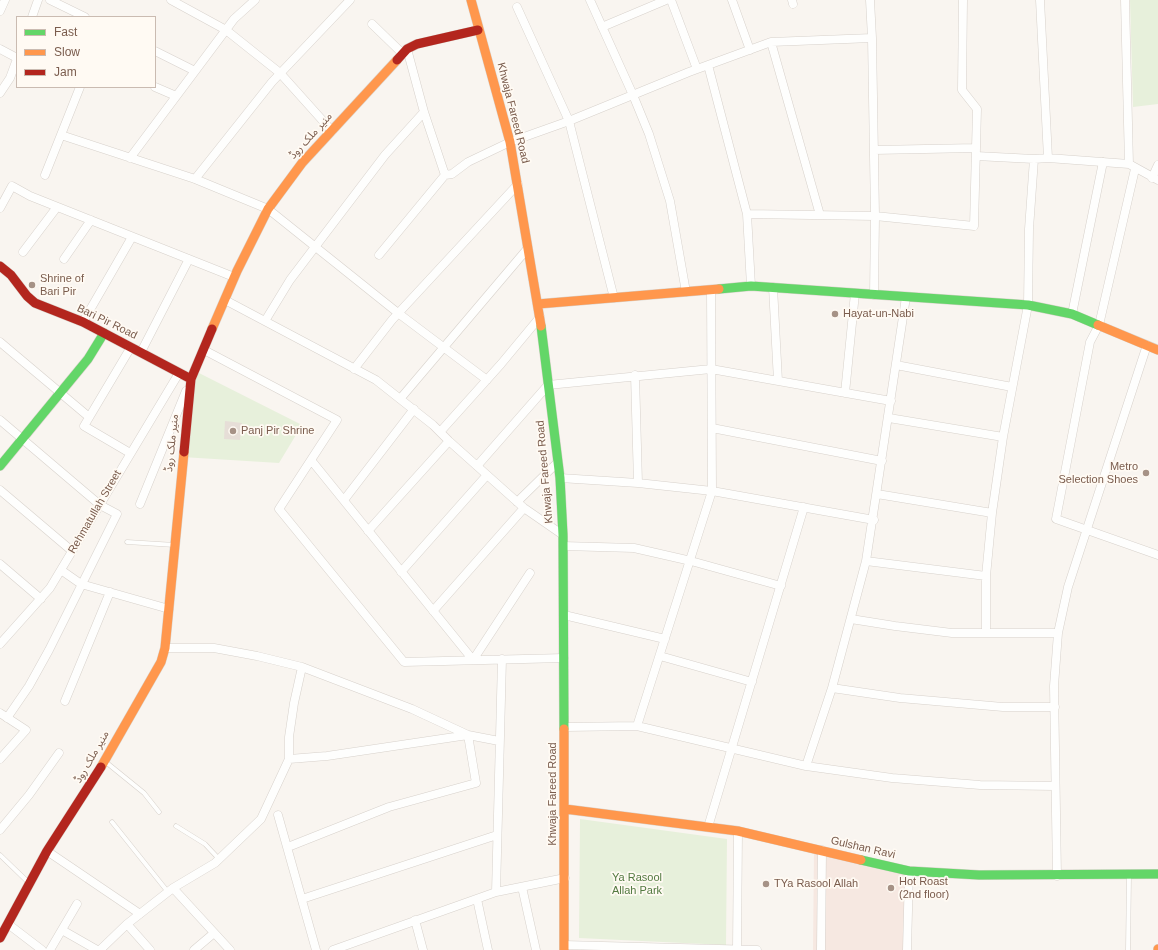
<!DOCTYPE html>
<html>
<head>
<meta charset="utf-8">
<style>
	body { margin:0 }
	#map { position:relative; width:1158px; height:950px; overflow:hidden; background:#f9f5f0; font-family:Arial,sans-serif }
	canvas { display:block }
	.legend { position:absolute; left:16px; top:16px; width:140px; height:72px; box-sizing:border-box; background:#fffaf3; border:1px solid #cabbb1; margin:0; padding:5px 7px; list-style:none; font-size:12px; color:#7a5c4d }
	.legend li { display:flex; align-items:center; gap:8px; height:20px }
	.legend b { width:20px; border:1px solid #cabbb1 }
</style>
</head>
<body>
<div id="map">
<canvas width="1158" height="950"></canvas>
<ul class="legend">
<li><b style="height:5px;background:#63d668"></b>Fast</li>
<li><b style="height:5px;background:#ff974d"></b>Slow</li>
<li><b style="height:5px;background:#b3261e"></b>Jam</li>
</ul>
</div>
<script>
const ctx = document.querySelector('canvas').getContext('2d');
ctx.lineJoin = 'round';
function paint(path, color) {
  ctx.fillStyle = color;
  ctx.fill(path, 'evenodd');
}
function toPath(rows) {
  const path = new Path2D();
  for (const r of rows) {
    path.moveTo(r[0], r[1]);
    for (let i = 2; i < r.length; i += 2) path.lineTo(r[i], r[i + 1]);
  }
  return path;
}
function trace(path, color, width, dash) {
  ctx.strokeStyle = color;
  ctx.lineWidth = width;
  ctx.lineCap = dash ? 'butt' : 'round';
  ctx.setLineDash(dash || []);
  ctx.stroke(path);
}
function label(font, color, halo, rows, align = 'center') {
  ctx.font = font + ' Arial,"Noto Sans Arabic",sans-serif';
  ctx.lineWidth = 3.5;
  ctx.setLineDash([]);
  ctx.textBaseline = 'middle';
  ctx.strokeStyle = halo;
  ctx.fillStyle = color;
  for (const [text, x, y, turn = 0] of rows) {
    ctx.save();
    ctx.translate(x, y);
    ctx.rotate((+turn || 0) * Math.PI / 180);
    ctx.textAlign = isNaN(turn) ? turn : align;
    if (halo) ctx.strokeText(text, 0, 0);
    ctx.fillText(text, 0, 0);
    ctx.restore();
  }
}
paint(toPath([
	[814,848,909,871,907,950,813,950]
]), '#f6e8e1');
paint(toPath([
	[1130,0,1158,0,1158,104,1133,107],
	[195,371,302,425,279,463,182,457],
	[580,819,727,839,726,945,579,938]
]), '#e7f0db');
paint(toPath([
	[225,421,242,423,240,440,224,439]
]), '#e6ded7');
const lane = toPath([
	[127,542,175,545],
	[107,763,144,793,159,812],
	[112,822,168,892],
	[176,826,205,844,219,859],
	[0,855,28,882],
	[1128,950,1129,876]
]);
const street = toPath([
	[50,0,85,17],
	[171,0,226,30,280,73,332,131],
	[590,0,633,95,649,134,670,201,686,292],
	[671,0,697,69],
	[732,0,750,50],
	[792,0,793,4],
	[870,0,872,38,875,216,874,295],
	[1040,0,1048,158],
	[1125,0,1129,164],
	[517,7,569,121,614,298],
	[0,11,5,0],
	[32,17,38,0],
	[372,24,402,53],
	[602,27,666,0],
	[771,42,820,215],
	[0,49,17,58],
	[407,49,424,112,445,175],
	[155,51,195,71],
	[708,65,747,214,751,286],
	[155,87,176,96],
	[0,93,10,78,17,59],
	[61,135,195,179,268,209,398,313,487,380],
	[874,150,976,148],
	[976,156,1034,159,1048,158,1129,164,1158,180],
	[130,158,234,19,255,0],
	[1135,169,1099,325,1090,342,1056,519,1158,555],
	[45,175,80,87],
	[1152,178,1158,165],
	[195,179,272,82,350,0],
	[0,208,12,186,30,196,234,277],
	[747,214,875,216,974,226,977,109,962,90,963,0],
	[23,252,57,207],
	[379,255,445,175,452,174,468,162,510,142,569,121,689,72,771,42,872,38],
	[64,259,91,220],
	[773,287,778,381],
	[225,300,376,380,433,425,449,441,524,508,563,535],
	[1072,314,1103,162],
	[265,321,290,280,315,247,385,155,424,112],
	[83,322,132,237],
	[0,342,89,417],
	[204,350,337,420,279,509,404,662,564,658],
	[141,352,189,259],
	[896,365,1012,387],
	[354,369,392,320,518,184],
	[635,375,638,483],
	[845,393,855,293],
	[400,399,528,248],
	[889,418,1003,437],
	[0,420,100,505,117,514,49,650,29,686,7,718],
	[712,428,882,461],
	[440,432,501,364,540,317],
	[130,453,84,426,131,347],
	[311,460,473,660,530,573],
	[477,466,548,385,711,369,891,401],
	[560,478,638,483,712,491,874,520],
	[0,490,72,551],
	[877,494,992,513],
	[344,500,414,409],
	[517,502,558,462],
	[140,504,186,391],
	[368,531,449,441],
	[563,546,634,548,691,561,781,586],
	[866,561,986,576],
	[0,564,41,599],
	[61,570,81,584,169,609],
	[401,572,487,475],
	[433,611,524,508],
	[564,615,665,639],
	[851,619,895,626,952,633,1058,633],
	[986,632,986,576,992,513,1003,437,1028,305,1029,229,1034,159],
	[0,644,50,588,179,373],
	[165,648,214,648,257,656,302,667,412,709,468,735,499,741],
	[660,656,752,682],
	[832,688,900,698,1003,707,1055,707],
	[65,701,110,592],
	[0,713,26,730,0,759],
	[637,726,712,491,711,290],
	[565,727,637,726,806,766,892,778,980,785,1055,786],
	[806,766,832,688,866,561,906,297],
	[278,815,316,950],
	[708,827,804,507],
	[0,830,29,795,59,753],
	[288,847,389,807,476,783,468,735,327,756,289,759],
	[47,851,140,914],
	[1057,876,1054,686,1058,633,1068,587,1147,345],
	[522,887,536,950],
	[173,888,230,950],
	[496,892,502,659],
	[302,899,497,835],
	[477,899,488,950],
	[415,920,423,950],
	[8,924,42,950],
	[127,924,150,950],
	[62,930,97,950],
	[564,945,757,950],
	[50,950,77,904],
	[100,950,127,924,173,888,215,863,261,819,289,759,289,737,294,703,302,667],
	[194,950,214,933],
	[333,950,496,892,565,878],
	[737,950,738,831],
	[821,950,822,850],
	[907,950,909,871]
]);
const fast = toPath([
	[719,289,751,286,1028,305,1072,314,1098,325],
	[541,326,560,478,563,535,564,729],
	[0,466,88,359,104,333],
	[861,860,909,871,979,875,1158,874]
]);
const slow = toPath([
	[471,0,510,142,541,326],
	[538,304,719,289],
	[1098,325,1158,350],
	[212,329,237,271,268,209,302,163,397,60],
	[564,729,564,950],
	[101,767,161,662,165,648,184,452],
	[565,809,738,831,861,860],
	[1158,949,1158,950]
]);
const jam = toPath([
	[397,60,407,49,417,44,478,30],
	[0,266,11,275,27,296,35,303,83,322,191,379],
	[184,452,191,379,212,329],
	[0,938,47,851,101,767]
]);
trace(lane, '#d7d1cb', 5);
trace(street, '#d7d1cb', 9);
trace(fast, '#d9d2cb', 10);
trace(slow, '#d9d2cb', 10);
trace(jam, '#d9d2cb', 10);
trace(lane, '#fefefd', 4);
trace(street, '#fefefd', 8);
trace(fast, '#63d668', 9);
trace(slow, '#ff974d', 9);
trace(jam, '#b3261e', 9);
for (const [x, y, r, color] of [
	[32,285,4,"#a69286"],
	[835,314,4,"#a69286"],
	[233,431,4,"#a69286"],
	[1146,473,4,"#a69286"],
	[766,884,4,"#a69286"],
	[891,888,4,"#a69286"]
]) {
  const dot = new Path2D();
  dot.arc(x, y, r, 0, 2 * Math.PI);
  ctx.fillStyle = color;
  ctx.fill(dot);
  trace(dot, '#fffaf3', 1.5);
}
label('11px', '#7a5c4d', '#fffaf3', [
	["Khwaja Fareed Road",513,113,76],
	["منیر ملک روڈ",311,136,-48],
	["Bari Pir Road",107,322,26],
	["منیر ملک روڈ",172,443,-84],
	["Khwaja Fareed Road",545,472,-95],
	["Rehmatullah Street",95,512,-60],
	["منیر ملک روڈ",92,757,-60],
	["Khwaja Fareed Road",553,794,-90],
	["Gulshan Ravi",863,848,13]
]);
label('11px', '#7a5c4d', '#fffaf3', [
	["Shrine of",40,279],
	["Bari Pir",40,292],
	["Hayat-un-Nabi",843,314],
	["Panj Pir Shrine",241,431],
	["Metro",1138,467,"right"],
	["Selection Shoes",1138,480,"right"],
	["Hot Roast",899,882],
	["(2nd floor)",899,895],
	["TYa Rasool Allah",774,884]
], 'left');
label('11px', '#537a41', '#fffaf3', [
	["Ya Rasool",637,878],
	["Allah Park",637,891]
]);
</script>
</body>
</html>
